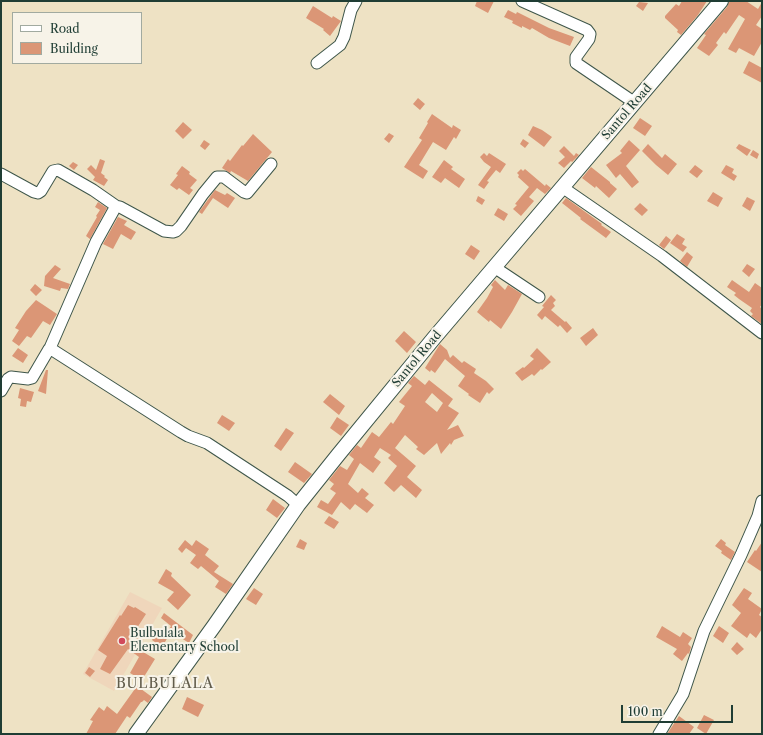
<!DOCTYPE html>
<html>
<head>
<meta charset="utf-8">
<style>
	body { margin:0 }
	#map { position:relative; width:763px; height:735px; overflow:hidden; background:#eee2c4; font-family:"Libre Caslon Text",serif }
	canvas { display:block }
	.frame { position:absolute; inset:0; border:2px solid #1f3d34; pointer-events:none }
	.legend { position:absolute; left:12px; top:12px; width:130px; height:52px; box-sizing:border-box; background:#f7f3e8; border:1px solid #a1aaa0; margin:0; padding:5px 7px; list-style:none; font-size:12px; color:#1f3d34 }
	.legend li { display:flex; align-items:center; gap:8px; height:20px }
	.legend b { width:20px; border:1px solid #a1aaa0 }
	.scale { position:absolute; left:621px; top:705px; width:112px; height:18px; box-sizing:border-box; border:2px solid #1f3d34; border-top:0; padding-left:5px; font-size:12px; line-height:14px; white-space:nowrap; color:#1f3d34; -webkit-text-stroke:3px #f7f3e8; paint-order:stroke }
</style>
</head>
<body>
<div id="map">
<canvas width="763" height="735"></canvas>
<div class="frame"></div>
<ul class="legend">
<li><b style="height:5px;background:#fff"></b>Road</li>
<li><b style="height:11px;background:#db9676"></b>Building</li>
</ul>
<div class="scale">100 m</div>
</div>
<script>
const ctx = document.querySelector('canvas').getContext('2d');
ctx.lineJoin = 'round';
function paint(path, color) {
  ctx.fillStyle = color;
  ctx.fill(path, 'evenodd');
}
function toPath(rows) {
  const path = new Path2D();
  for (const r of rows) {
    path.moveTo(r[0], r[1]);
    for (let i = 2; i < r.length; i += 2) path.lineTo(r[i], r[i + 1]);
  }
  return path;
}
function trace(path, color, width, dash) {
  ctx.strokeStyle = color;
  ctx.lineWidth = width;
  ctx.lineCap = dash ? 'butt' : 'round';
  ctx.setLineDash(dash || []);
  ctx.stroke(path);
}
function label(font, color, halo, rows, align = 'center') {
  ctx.font = font + ' "Libre Caslon Text",serif';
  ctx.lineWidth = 4;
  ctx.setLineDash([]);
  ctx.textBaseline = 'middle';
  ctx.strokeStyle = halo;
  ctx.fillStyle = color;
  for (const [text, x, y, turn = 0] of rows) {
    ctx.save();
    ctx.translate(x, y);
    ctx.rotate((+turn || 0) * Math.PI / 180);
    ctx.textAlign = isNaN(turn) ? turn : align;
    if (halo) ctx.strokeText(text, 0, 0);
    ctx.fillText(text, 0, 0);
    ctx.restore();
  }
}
paint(toPath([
	[130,592,162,608,114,691,83,674]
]), '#efd6bb');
paint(toPath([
	[477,1,494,1,488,13,475,6],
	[682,1,707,1,698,15,681,35,677,32,678,30,665,18,665,16,676,4,679,6],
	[729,1,746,1,758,9,762,2,762,16,756,25,762,29,762,42,754,56,739,48,736,53,728,49,745,19,739,15,726,34,724,32,716,43,718,45,709,56,697,48,706,35,704,34,727,7],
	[639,2,648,3,643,11,636,6],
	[313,6,332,18,333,16,341,21,330,36,323,30,324,29,306,18],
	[508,10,516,14,517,12,549,28,574,37,570,46,549,38,532,28,530,30,522,26,522,28,512,23,513,21,504,17],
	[749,61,762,68,762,83,743,73],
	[418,98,425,104,420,110,413,104],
	[432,114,452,128,453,125,461,130,456,139,454,137,446,150,433,142,419,165,428,171,423,179,404,167,422,140,419,138,428,123,427,122],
	[640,118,652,126,645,136,633,128],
	[183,122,192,130,183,139,175,131],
	[533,126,542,130,552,137,544,147,528,135],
	[389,133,394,136,389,143,384,139],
	[253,134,272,152,248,181,231,171,230,173,222,168,228,159,230,161,242,145,243,146],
	[523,139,529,143,525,148,520,144],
	[204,140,210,144,205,150,200,146],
	[629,140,640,150,626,166,639,182,632,188,620,174,616,178,606,165,622,153,620,151],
	[648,144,662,158,665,154,677,164,668,175,656,165,642,151],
	[739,144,751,150,747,156,736,148],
	[564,146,574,156,576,153,579,155,572,162,571,161,564,168,558,163,565,157,559,151],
	[753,150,759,154,757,159,750,155],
	[484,153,487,156,489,153,506,164,500,173,496,170,487,181,489,182,484,189,478,185,491,167,484,162,480,157],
	[100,159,105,161,101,173,105,176,104,177,108,180,104,186,93,180,95,177,87,169,91,165,96,170],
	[444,160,453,167,451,169,465,179,459,188,445,178,441,183,432,177],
	[73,162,78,165,74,170,69,166],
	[695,165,703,171,697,178,689,172],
	[726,165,734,169,732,173,737,176,734,181,721,173],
	[182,166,190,172,189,174,197,180,190,188,193,190,189,195,179,188,177,190,170,185,178,175,176,174],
	[591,167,610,182,610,183,617,189,609,198,596,186,595,188,582,178],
	[521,169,523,171,525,169,545,186,546,184,551,188,545,194,537,188,529,197,534,201,521,216,513,209,517,205,515,204,529,187,518,177,519,175,517,173],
	[215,190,225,195,227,193,235,198,228,208,213,198,202,214,199,212],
	[713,192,723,198,718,207,707,201],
	[478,196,485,200,482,205,476,201],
	[747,197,755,201,750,211,742,206],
	[566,198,602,224,601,225,611,232,606,238,580,219,581,218,562,203],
	[98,202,107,208,90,239,86,236,97,217,96,216,100,210,95,207],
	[640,203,648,210,642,216,634,209],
	[498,208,508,214,504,221,494,215],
	[118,217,127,221,124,225,136,232,131,240,121,234,113,249,103,244],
	[677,234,685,239,682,244,687,247,683,252,670,243],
	[666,236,671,240,664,249,659,245],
	[471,245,480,251,474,260,465,254],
	[687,252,693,257,687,267,680,261],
	[747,264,755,269,749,277,742,271],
	[55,265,61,269,53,278,70,284,68,289,61,288,60,291,44,286,45,276],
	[495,280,505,290,508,285,522,294,512,312,501,329,490,320,489,322,477,312,487,298,493,287,491,285],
	[732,280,749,292,755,283,762,288,762,304,760,307,762,309,762,324,751,316,753,314,750,311,752,308,739,299,734,295,736,293,727,287],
	[35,284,42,290,36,296,30,290],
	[551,295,556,300,553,303,555,306,551,310,565,322,566,321,572,328,567,333,560,325,558,327,545,316,542,320,537,315,544,307,542,306],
	[36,300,57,314,50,325,43,321,31,338,27,336,19,346,12,341,19,330,15,328,26,311],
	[593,328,598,335,586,346,580,338],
	[404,331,416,342,407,353,395,341],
	[440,344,447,350,450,358,453,355,462,363,464,361,476,369,474,373,486,381,494,389,489,394,487,392,480,403,468,395,469,394,458,386,465,376,445,359,435,373,431,370,430,372,425,368],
	[18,348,28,355,23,363,12,356],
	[537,348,551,362,542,370,541,369,534,376,532,374,522,381,515,373,523,367,524,368,534,359,530,356],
	[46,370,48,370,46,394,38,391],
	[414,376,425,385,429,380,453,399,448,406,459,413,447,430,458,425,464,436,454,440,451,445,450,443,441,454,437,443,424,455,416,449,418,447,405,435,395,448,416,466,407,477,422,490,416,498,401,485,394,492,384,483,397,466,388,458,391,455,380,448,374,457,381,462,373,473,360,463,348,484,358,493,362,488,369,494,365,498,374,505,367,513,355,504,350,510,341,502,332,515,317,507,321,500,328,504,336,493,330,489,334,484,329,480,340,466,347,470,354,459,349,455,357,445,361,448,372,432,379,437,391,422,393,424,405,406,399,402,412,386,408,383],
	[432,393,443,403,437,412,425,402],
	[20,388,34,392,31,402,27,401,26,407,20,406,21,399,18,398],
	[330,394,345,406,339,415,323,402],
	[222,415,235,423,229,431,217,423],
	[337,417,349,425,341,436,330,428],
	[286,428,294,433,281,451,274,446],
	[295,462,312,474,304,483,288,472],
	[273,499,285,508,277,518,266,510],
	[329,516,339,522,334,529,324,523],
	[300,539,307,543,304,550,296,547],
	[721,539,726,543,725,545,735,552,731,560,721,553,722,551,715,546],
	[185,540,192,546,196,540,209,549,205,555,219,566,214,572,233,584,226,594,215,587,219,581,201,566,198,569,190,563,196,555,186,548,182,553,178,549],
	[762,542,762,572,747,562,755,550,756,551],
	[166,569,172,573,171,576,191,595,178,610,167,600,174,592,158,583],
	[254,588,263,594,256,605,246,599],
	[744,588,752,593,748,599,762,609,759,615,762,617,762,629,756,638,750,633,747,638,731,626,741,613,732,605],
	[128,605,134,608,135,607,146,614,137,628,142,631,133,646,155,659,142,680,130,673,139,657,128,649,110,674,100,669,107,656,98,650,120,615,121,616],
	[164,613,193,635,189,643,175,634,174,636,167,632,171,626,161,618],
	[662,626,680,637,683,632,692,638,688,644,691,647,689,654,688,653,682,661,673,654,677,649,656,637],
	[719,626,729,633,723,643,713,636],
	[158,631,168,637,162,647,152,640],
	[737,642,744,649,737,655,731,649],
	[89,667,95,671,90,677,85,673],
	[137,686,152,697,148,703,144,700,142,702,141,702,130,718,127,716,115,734,86,734,93,721,90,720,99,707,104,711,107,706,117,714],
	[187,697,204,705,198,717,182,709],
	[704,715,714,720,706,734,697,728],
	[679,716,694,727,689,734,667,734]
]), '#db9676');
const minor = toPath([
	[522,1,587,30,590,34,589,39,576,57,576,63,635,103],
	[317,63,340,45,344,37,351,10,356,1],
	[1,174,34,192,38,193,41,191,53,171,58,170,93,190,116,206],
	[562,187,662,256,762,333],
	[494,267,539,297],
	[50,348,96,242,116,206,120,207,164,231,173,232,176,231,181,226,203,194,217,177,224,177,244,192,247,193,271,164],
	[1,391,8,379,11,377,28,379,32,378,49,349,51,349,181,432,188,436,207,443,288,496,298,505],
	[659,734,683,694,704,631,741,555,758,516,762,501]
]);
const major = toPath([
	[136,734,214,626,298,505,338,455,434,338,721,1]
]);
trace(minor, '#3e564a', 13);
trace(major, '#3e564a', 16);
trace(minor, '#fff', 11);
trace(major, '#fff', 14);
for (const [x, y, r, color] of [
	[122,641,4,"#d1495b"]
]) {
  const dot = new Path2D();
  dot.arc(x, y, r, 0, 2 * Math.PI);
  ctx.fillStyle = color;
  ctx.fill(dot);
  trace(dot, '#f7f3e8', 1.5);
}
label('12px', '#1f3d34', '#f7f3e8', [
	["Santol Road",627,112,-49],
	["Santol Road",417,359,-50]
]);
label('12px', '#1f3d34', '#f7f3e8', [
	["Bulbulala",130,634],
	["Elementary School",130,648]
], 'left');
ctx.letterSpacing = '1px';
label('14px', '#615c4b', '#f7f3e8', [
	["BULBULALA",165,684]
]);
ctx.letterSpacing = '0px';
</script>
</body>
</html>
